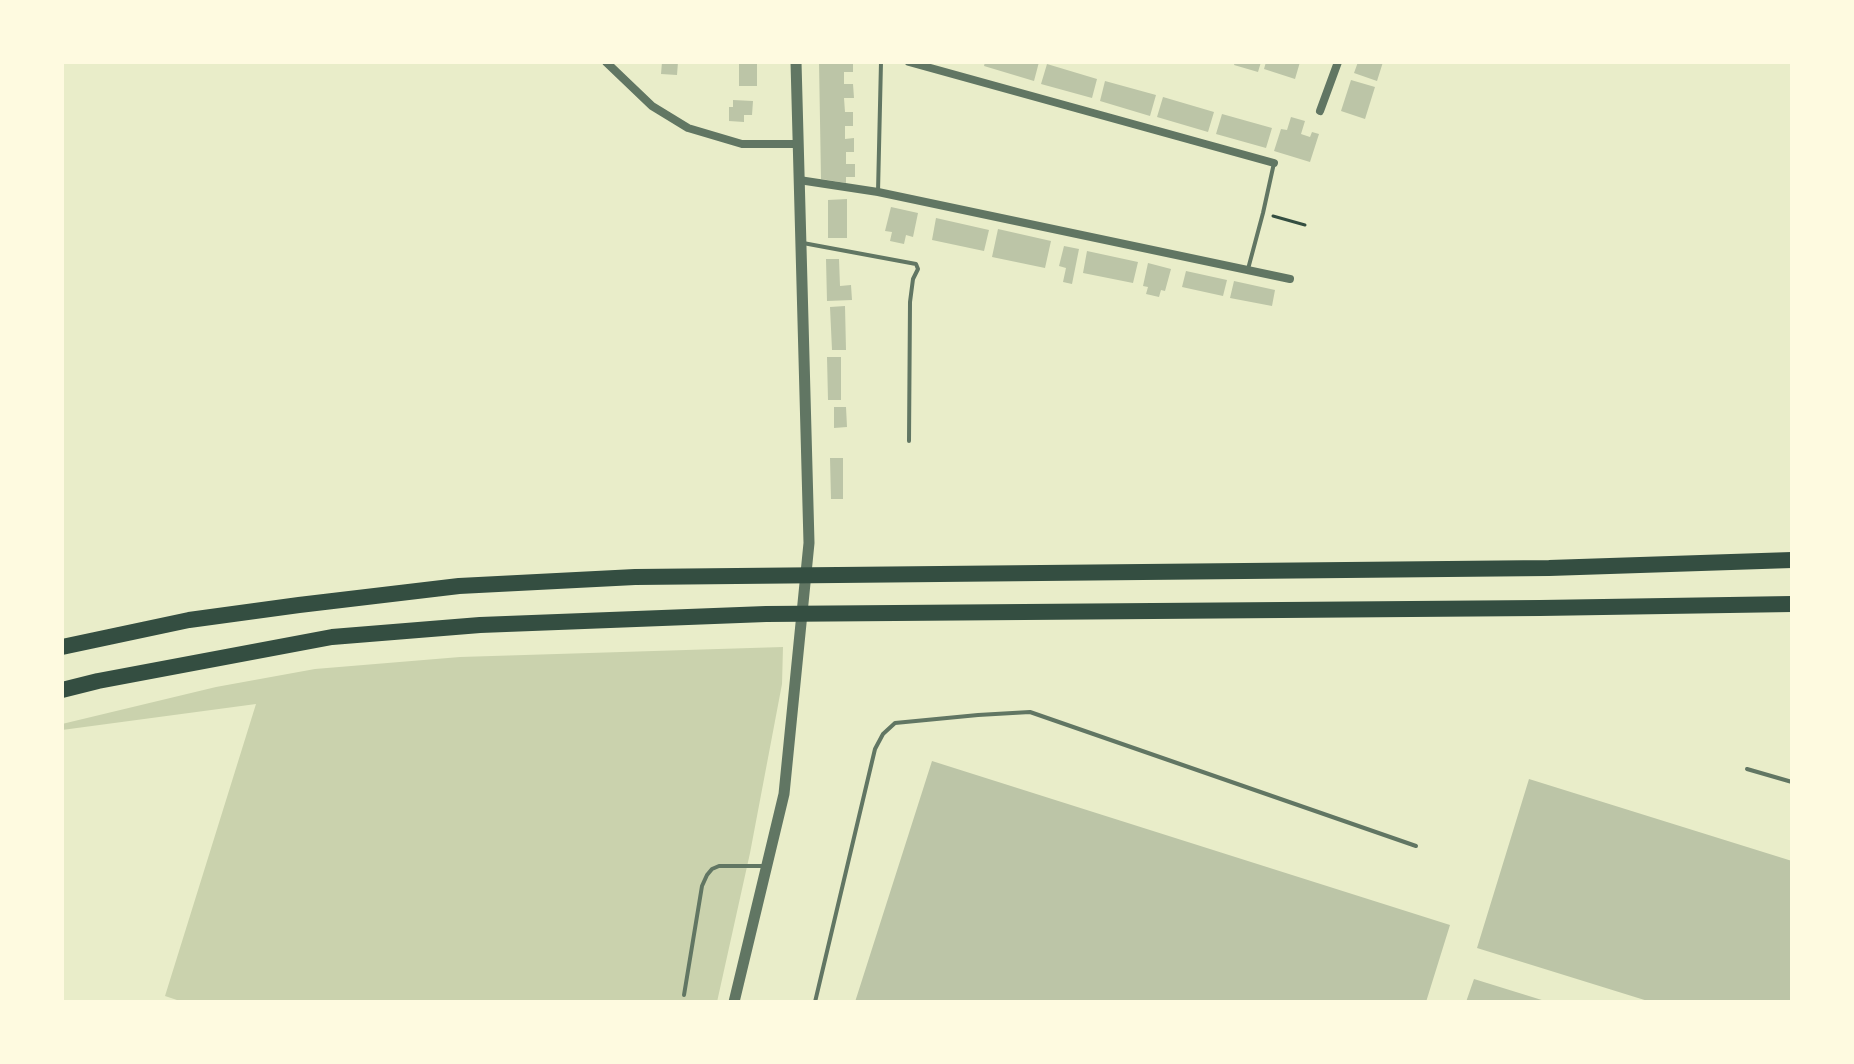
<!DOCTYPE html>
<html>
<head>
<meta charset="utf-8">
<style>
	body { margin:0 }
	#map { position:relative; width:1854px; height:1064px; overflow:hidden; background:#e9edc9; font-family:"Source Sans 3",sans-serif }
	canvas { display:block }
	.frame { position:absolute; inset:0; border:64px solid #fefae0; pointer-events:none }
</style>
</head>
<body>
<div id="map">
<canvas width="1854" height="1064"></canvas>
<div class="frame"></div>
</div>
<script>
const ctx = document.querySelector('canvas').getContext('2d');
ctx.lineJoin = 'round';
function paint(path, color) {
  ctx.fillStyle = color;
  ctx.fill(path, 'evenodd');
}
function toPath(rows) {
  const path = new Path2D();
  for (const r of rows) {
    path.moveTo(r[0], r[1]);
    for (let i = 2; i < r.length; i += 2) path.lineTo(r[i], r[i + 1]);
  }
  return path;
}
function trace(path, color, width, dash) {
  ctx.strokeStyle = color;
  ctx.lineWidth = width;
  ctx.lineCap = dash ? 'butt' : 'round';
  ctx.setLineDash(dash || []);
  ctx.stroke(path);
}
paint(toPath([
	[783,647,782,684,750,853,717,1002,183,1002,165,996,256,704,62,730,62,724,216,687,315,669,460,657]
]), '#cad2ad');
paint(toPath([
	[662,62,678,62,677,75,661,74],
	[739,62,757,62,757,86,739,86],
	[819,62,853,62,853,72,844,72,844,84,853,84,854,98,844,98,845,112,853,112,853,126,845,126,845,139,854,138,854,152,846,152,846,164,855,164,855,177,846,177,846,183,821,179],
	[985,62,1039,62,1034,81,984,66],
	[1235,62,1261,62,1258,72,1234,65],
	[1266,62,1300,62,1295,79,1264,69],
	[1358,62,1383,62,1377,81,1354,73],
	[1047,64,1097,79,1092,98,1041,84],
	[1351,80,1375,87,1365,119,1341,111],
	[1105,81,1156,95,1150,116,1100,101],
	[1163,97,1214,112,1208,132,1157,117],
	[733,100,753,101,752,115,744,115,744,122,729,121,729,107,733,107],
	[1222,114,1272,128,1266,148,1216,134],
	[1291,117,1305,121,1301,134,1310,137,1312,132,1319,134,1310,162,1274,151,1281,129,1287,130],
	[847,199,847,238,828,238,828,200],
	[891,207,918,213,913,237,906,235,904,244,890,241,892,232,885,231],
	[936,218,989,230,984,251,932,240],
	[998,229,1051,241,1045,268,992,257],
	[1064,246,1079,249,1072,284,1063,282,1066,268,1059,266],
	[1087,251,1138,262,1133,283,1083,273],
	[826,259,839,259,840,286,851,285,852,300,827,301],
	[1148,263,1171,269,1165,291,1161,290,1159,297,1146,294,1148,287,1143,286],
	[1186,271,1227,280,1223,296,1182,287],
	[1234,281,1275,290,1272,306,1230,298],
	[845,306,846,350,832,350,830,307],
	[827,357,841,357,841,400,828,400],
	[834,407,846,407,847,427,834,428],
	[830,458,843,458,843,499,831,499],
	[932,761,1450,925,1426,1002,855,1002],
	[1529,779,1792,861,1792,1002,1651,1002,1477,948],
	[1474,979,1545,1001,1545,1002,1466,1002]
]), '#bcc5a7');
trace(toPath([
	[1273,216,1305,225]
]), '#344e41', 3);
trace(toPath([
	[878,192,881,62],
	[803,243,916,264,918,269,913,279,910,302,909,441],
	[1248,269,1263,213,1274,163],
	[1747,769,1792,782],
	[684,995,702,886,707,875,712,869,719,866,764,866],
	[815,1002,875,749,883,734,895,723,978,715,1030,712,1416,846]
]), '#617663', 4);
trace(toPath([
	[606,62,652,106,688,128,742,144,799,144],
	[909,62,1274,163],
	[1320,111,1338,62],
	[799,180,878,192,1290,279]
]), '#617663', 8);
trace(toPath([
	[734,1002,784,794,809,543,796,62]
]), '#617663', 11);
trace(toPath([
	[62,647,189,620,299,605,459,586,635,577,1549,568,1792,560],
	[62,690,98,681,332,637,480,625,766,614,1540,608,1792,604]
]), '#344e41', 16);
</script>
</body>
</html>
